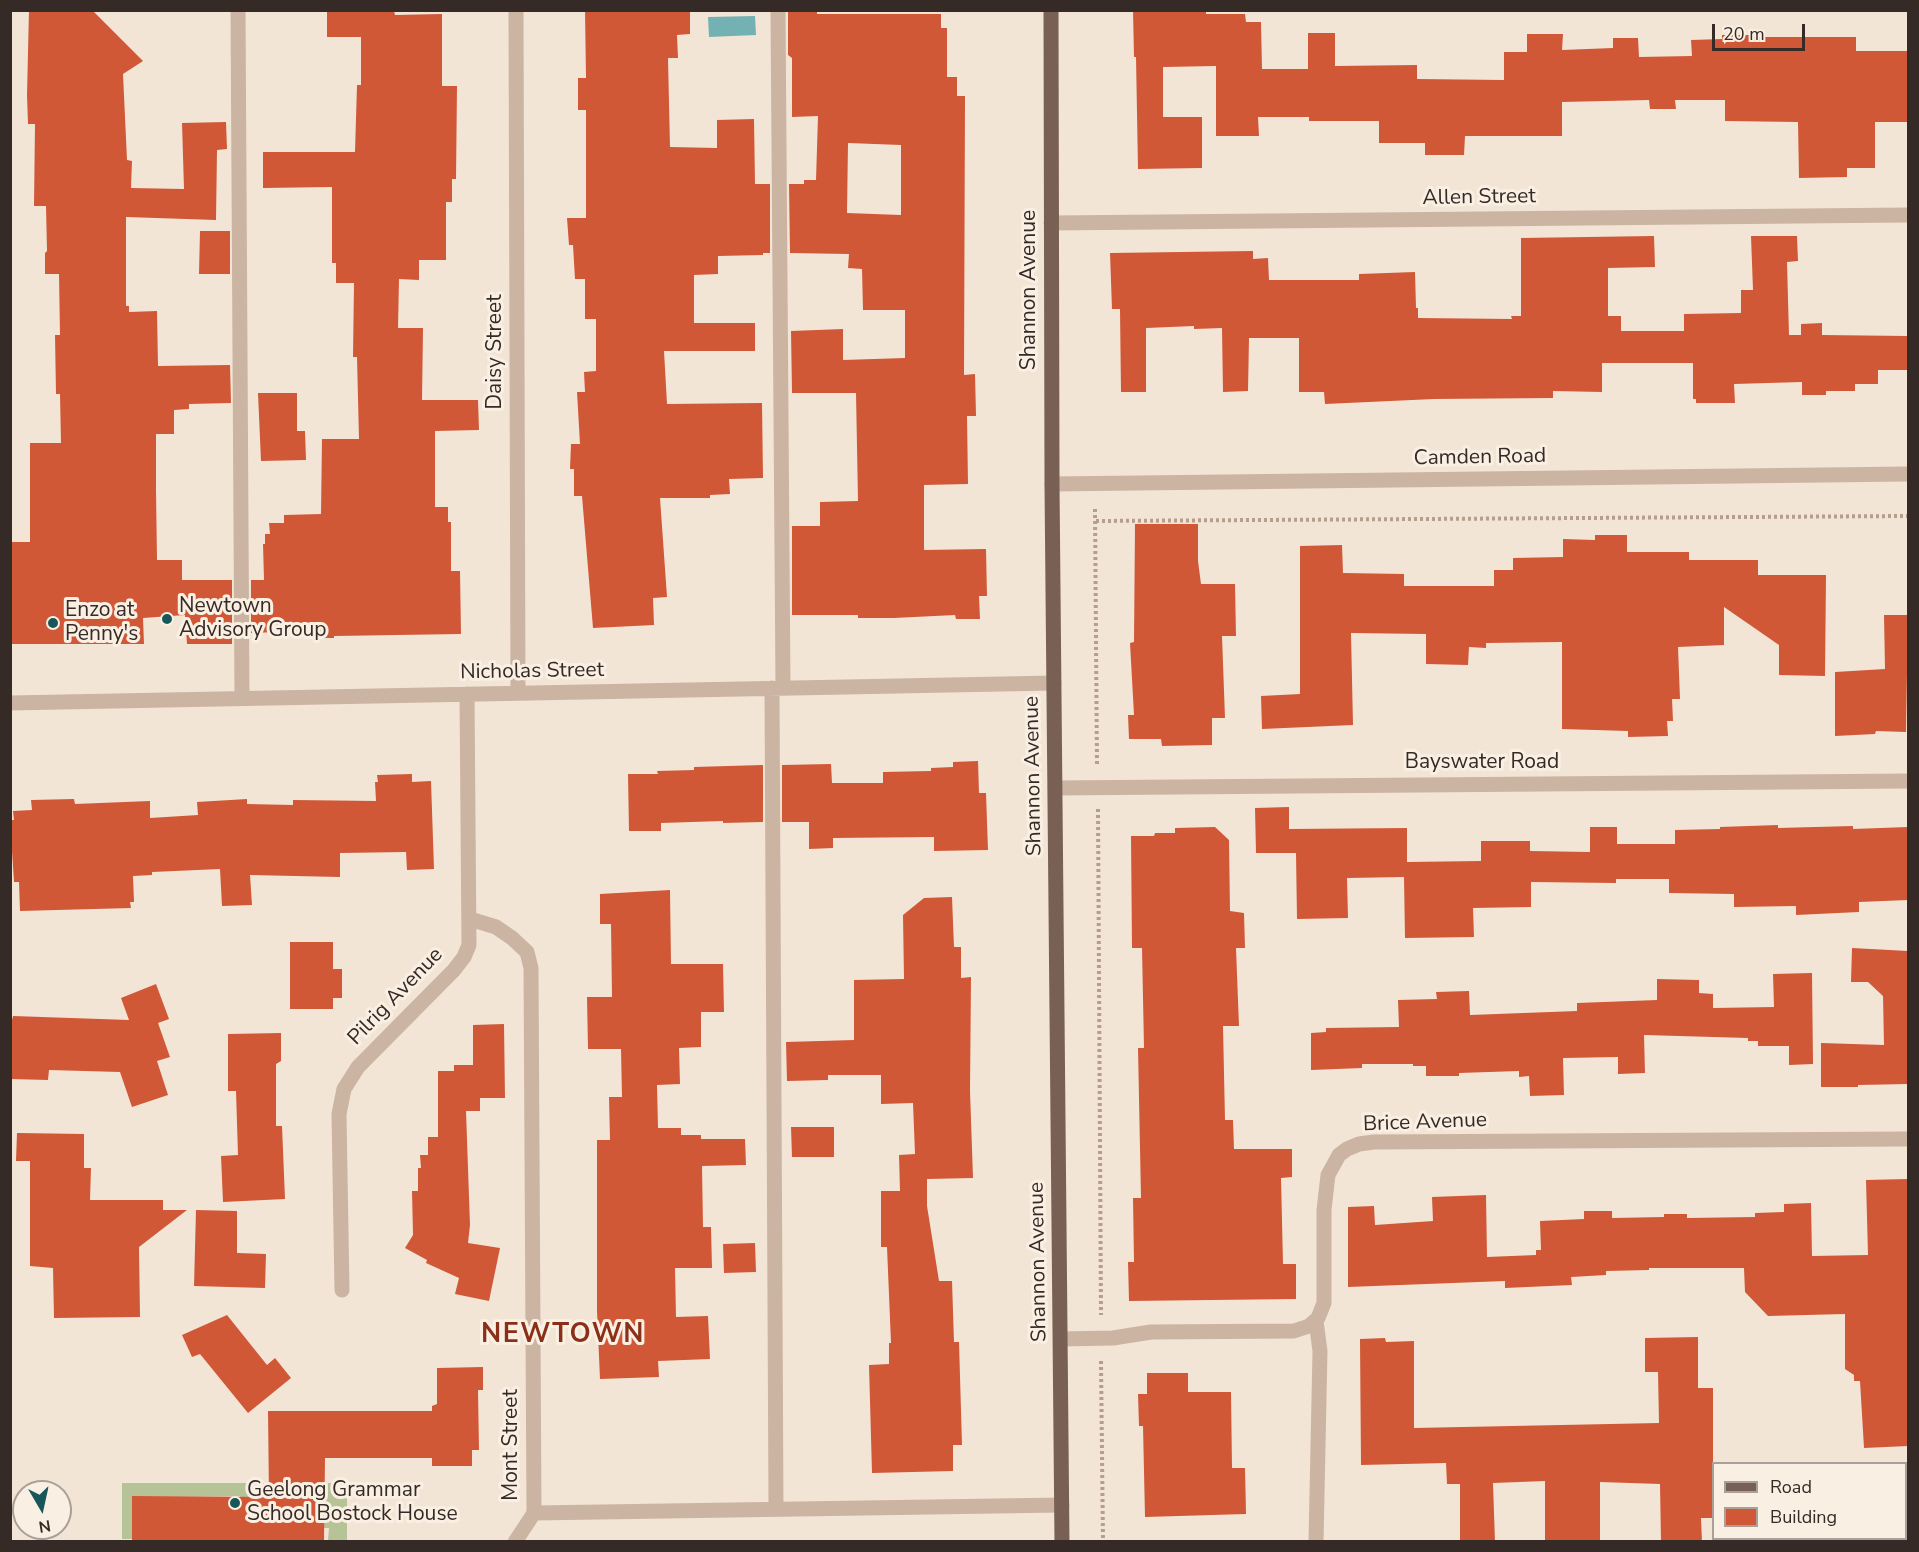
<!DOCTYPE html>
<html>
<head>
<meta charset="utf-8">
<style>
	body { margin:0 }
	#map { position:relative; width:1919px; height:1552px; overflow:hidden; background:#f3e5d6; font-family:"Nunito Sans",sans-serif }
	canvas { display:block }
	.frame { position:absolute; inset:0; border:12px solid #352a25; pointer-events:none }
	.legend { position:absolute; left:1712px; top:1462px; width:195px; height:78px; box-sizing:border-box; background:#faefe3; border:2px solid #aba097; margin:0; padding:8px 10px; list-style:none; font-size:18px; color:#352a25 }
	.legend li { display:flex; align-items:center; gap:12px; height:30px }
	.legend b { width:30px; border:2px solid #aba097 }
	.north { position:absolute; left:12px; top:1480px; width:60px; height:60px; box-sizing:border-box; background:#faefe3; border:2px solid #aba097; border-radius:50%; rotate:171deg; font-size:16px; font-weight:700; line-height:24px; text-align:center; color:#352a25 }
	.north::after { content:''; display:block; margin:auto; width:21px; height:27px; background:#17575a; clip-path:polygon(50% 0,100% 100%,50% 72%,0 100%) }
	.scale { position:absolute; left:1712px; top:24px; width:93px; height:27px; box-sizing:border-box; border:3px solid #352a25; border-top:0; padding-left:8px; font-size:18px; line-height:21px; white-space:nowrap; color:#352a25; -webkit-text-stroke:4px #faefe3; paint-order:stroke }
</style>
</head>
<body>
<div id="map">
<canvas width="1919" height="1552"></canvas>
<div class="frame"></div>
<ul class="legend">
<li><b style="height:8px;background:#796054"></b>Road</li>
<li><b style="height:16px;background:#d05837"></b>Building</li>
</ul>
<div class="north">N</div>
<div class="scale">20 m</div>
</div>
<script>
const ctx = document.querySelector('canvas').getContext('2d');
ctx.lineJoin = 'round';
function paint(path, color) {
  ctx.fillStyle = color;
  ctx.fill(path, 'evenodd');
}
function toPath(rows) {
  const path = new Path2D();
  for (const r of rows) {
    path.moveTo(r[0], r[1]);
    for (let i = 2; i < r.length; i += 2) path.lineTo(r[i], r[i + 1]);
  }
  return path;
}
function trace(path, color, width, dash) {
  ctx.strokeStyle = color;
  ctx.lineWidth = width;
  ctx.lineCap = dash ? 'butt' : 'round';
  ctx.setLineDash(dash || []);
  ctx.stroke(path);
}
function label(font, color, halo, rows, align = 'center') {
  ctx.font = font + ' "Nunito Sans",sans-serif';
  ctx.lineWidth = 6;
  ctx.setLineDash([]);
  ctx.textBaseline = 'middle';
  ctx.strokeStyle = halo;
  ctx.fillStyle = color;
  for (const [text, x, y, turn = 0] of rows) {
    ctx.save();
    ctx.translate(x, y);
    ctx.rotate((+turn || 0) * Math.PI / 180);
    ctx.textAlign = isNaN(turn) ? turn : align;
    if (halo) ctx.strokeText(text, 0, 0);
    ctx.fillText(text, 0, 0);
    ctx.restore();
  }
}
paint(toPath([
	[122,1483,347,1483,347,1541,328,1541,329,1528,324,1528,324,1497,255,1497,241,1501,240,1496,132,1497,132,1539,122,1539]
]), '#b5c396');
paint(toPath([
	[755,16,756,35,709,37,708,17]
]), '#73b1b2');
paint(toPath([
	[29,10,92,10,143,61,123,74,127,160,132,161,131,188,184,189,182,123,226,122,227,149,217,150,216,220,126,217,126,306,129,306,129,312,157,311,158,366,230,365,231,403,189,404,189,409,174,410,174,434,156,434,156,490,157,560,182,560,182,580,232,580,232,644,187,644,185,615,143,618,144,644,10,644,10,542,30,542,30,443,61,443,60,394,56,394,55,335,60,335,59,274,45,274,45,253,47,251,46,206,34,206,35,124,28,124,27,95],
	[585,10,690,10,690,34,677,35,678,58,668,58,670,147,717,148,717,120,754,119,755,184,770,184,770,253,763,253,763,255,718,256,718,274,694,275,694,323,755,323,755,351,664,351,667,404,762,403,763,478,729,479,730,494,710,495,710,498,660,498,667,597,653,598,654,625,593,628,582,496,574,496,574,469,570,469,571,444,580,444,577,392,585,392,584,372,596,371,596,319,585,319,585,279,575,279,573,245,569,245,567,218,586,218,586,110,578,110,578,78,586,78],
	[788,10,817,10,817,14,941,14,941,28,947,28,947,77,957,77,957,96,965,96,964,375,975,374,976,416,967,416,968,484,924,485,924,550,986,549,987,596,979,596,980,619,956,619,955,615,894,618,858,618,858,615,792,615,792,526,820,526,820,502,858,501,856,393,792,393,791,331,843,329,843,360,905,358,905,310,863,310,862,269,848,268,849,254,790,253,789,184,804,184,804,180,816,180,818,116,792,117,792,58,788,55],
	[848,143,901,145,901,215,847,213],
	[1133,10,1206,10,1206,14,1245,14,1246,22,1261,22,1262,69,1308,69,1308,33,1335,33,1335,66,1417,65,1417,79,1504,80,1504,52,1527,52,1527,34,1563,34,1562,50,1613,48,1613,38,1638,38,1639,57,1692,56,1691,40,1722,39,1722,35,1752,35,1752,37,1856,37,1856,51,1908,51,1907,122,1875,122,1875,168,1847,168,1847,177,1799,178,1798,122,1725,121,1725,100,1675,100,1676,109,1650,109,1649,100,1562,102,1562,136,1465,136,1464,155,1425,155,1425,143,1379,143,1379,121,1309,121,1309,117,1258,117,1259,136,1216,136,1216,66,1163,67,1163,117,1202,117,1202,168,1138,169,1136,57,1134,57],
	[394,11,395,15,442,14,442,86,457,86,456,179,452,179,452,202,446,202,446,260,419,260,419,280,399,279,398,328,423,328,422,400,478,400,479,430,435,431,435,507,448,507,448,522,451,522,451,571,460,571,461,634,334,636,334,638,306,638,305,631,251,633,251,580,264,580,263,544,265,544,265,534,270,534,269,523,284,523,284,515,321,514,322,439,359,439,357,357,353,357,354,283,336,283,336,263,332,263,332,187,263,188,263,152,355,152,357,85,361,85,361,37,327,37,327,12],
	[200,231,230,231,230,274,199,274],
	[1654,236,1655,267,1608,268,1608,316,1621,316,1621,331,1684,331,1684,314,1741,313,1741,290,1753,290,1751,236,1797,236,1798,261,1787,262,1789,335,1801,335,1801,324,1822,323,1822,335,1908,336,1908,370,1878,370,1878,384,1855,384,1855,391,1826,391,1826,395,1802,395,1802,382,1734,384,1735,403,1696,403,1696,399,1693,399,1693,363,1602,363,1602,392,1553,391,1553,398,1434,399,1325,404,1324,392,1299,392,1299,338,1249,338,1248,391,1223,392,1222,328,1194,329,1194,326,1146,328,1146,392,1121,392,1120,309,1112,309,1110,253,1253,251,1253,259,1268,258,1269,280,1359,280,1359,274,1415,272,1416,308,1418,308,1418,318,1512,319,1511,316,1521,316,1521,238],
	[258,393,297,393,297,431,305,431,306,460,261,461],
	[1135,524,1198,524,1198,561,1201,584,1235,584,1236,636,1222,636,1225,718,1212,718,1212,745,1162,746,1161,739,1129,739,1128,715,1134,715,1130,643,1134,642],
	[1595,535,1627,535,1627,552,1689,552,1689,560,1758,560,1758,575,1826,575,1825,676,1779,675,1779,645,1724,607,1724,645,1678,647,1680,699,1672,699,1673,721,1667,721,1668,736,1628,737,1628,731,1562,729,1562,642,1486,643,1486,648,1469,647,1468,665,1426,664,1426,634,1351,633,1353,725,1262,729,1261,696,1300,694,1300,546,1342,545,1343,573,1404,574,1404,586,1494,586,1494,570,1513,570,1513,558,1563,557,1563,539,1595,540],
	[1884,615,1908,615,1906,732,1876,731,1875,734,1835,736,1835,672,1885,669],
	[978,761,979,793,986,793,988,850,934,851,934,837,833,838,833,848,809,849,809,822,782,822,782,765,831,764,832,783,883,783,883,772,931,771,931,768,953,767,953,762],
	[763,765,763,822,723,823,723,821,661,823,661,831,629,831,628,774,658,774,657,771,694,770,694,767],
	[412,774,412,782,431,781,434,869,407,870,406,852,340,853,340,877,250,875,252,905,222,906,220,869,152,872,152,875,133,876,134,902,130,902,131,908,20,911,19,882,14,882,10,820,14,820,13,811,32,810,31,800,74,799,75,804,150,801,150,818,198,815,197,802,247,799,247,804,293,805,293,800,376,801,375,782,378,782,377,775],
	[1289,807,1289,829,1407,828,1407,862,1481,861,1481,841,1530,841,1530,851,1590,852,1590,827,1617,827,1617,844,1675,844,1675,830,1720,829,1720,827,1778,825,1778,828,1853,826,1853,829,1908,827,1908,900,1859,902,1859,912,1796,915,1796,906,1734,907,1734,894,1669,893,1669,879,1616,879,1616,883,1531,882,1531,907,1473,908,1474,937,1405,938,1404,877,1347,878,1348,918,1297,919,1296,853,1256,853,1255,808],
	[1215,827,1229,840,1230,911,1244,913,1245,948,1236,948,1239,1026,1223,1026,1225,1120,1233,1120,1234,1149,1292,1149,1292,1177,1281,1178,1283,1264,1296,1264,1296,1299,1129,1301,1128,1262,1134,1262,1133,1198,1141,1198,1138,1048,1144,1048,1142,948,1132,948,1131,836,1154,836,1155,833,1175,833,1175,828],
	[670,890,671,964,723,964,724,1012,701,1012,701,1047,679,1048,680,1084,657,1085,658,1128,681,1128,681,1135,701,1135,701,1139,745,1139,746,1165,702,1166,703,1227,711,1227,712,1268,675,1268,676,1317,708,1316,710,1359,658,1361,659,1377,600,1379,597,1311,597,1140,610,1140,609,1097,622,1097,621,1049,588,1049,587,997,612,997,611,924,600,924,600,894],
	[952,897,954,947,961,947,961,978,971,977,970,1091,973,1178,927,1179,927,1206,939,1281,952,1281,954,1342,959,1342,962,1445,953,1445,953,1471,872,1473,869,1365,889,1364,889,1343,891,1343,887,1247,881,1247,881,1191,900,1191,899,1155,915,1154,913,1103,881,1104,881,1075,828,1075,828,1080,787,1081,786,1042,854,1040,854,980,904,979,903,915,924,898],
	[290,942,333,942,333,969,342,969,342,998,333,998,333,1009,290,1009],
	[1852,948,1908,951,1908,1084,1858,1085,1858,1087,1821,1087,1821,1043,1884,1045,1883,996,1868,982,1851,982],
	[1812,973,1813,1064,1789,1065,1789,1046,1758,1046,1758,1041,1748,1041,1748,1038,1644,1035,1645,1073,1618,1074,1618,1057,1563,1058,1564,1095,1530,1096,1529,1076,1519,1077,1519,1071,1459,1073,1459,1076,1426,1076,1426,1066,1413,1066,1413,1064,1362,1064,1362,1068,1311,1070,1311,1033,1326,1032,1326,1028,1399,1027,1398,1000,1437,999,1436,992,1469,991,1470,1015,1577,1011,1577,1003,1657,1000,1657,979,1699,980,1699,993,1713,994,1713,1008,1774,1007,1773,974],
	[156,984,169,1019,158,1023,170,1057,157,1061,168,1095,132,1107,120,1072,49,1070,48,1080,10,1079,10,1020,12,1020,13,1016,129,1020,121,998],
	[504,1024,505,1098,480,1098,480,1111,466,1111,470,1225,468,1243,500,1248,489,1301,455,1294,459,1278,426,1263,427,1260,405,1248,413,1235,412,1191,418,1191,418,1168,421,1168,420,1155,428,1155,428,1137,438,1137,438,1071,454,1071,454,1065,473,1065,473,1025],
	[281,1033,281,1061,276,1064,276,1126,282,1126,285,1199,223,1202,221,1156,238,1155,236,1091,228,1091,228,1034],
	[791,1127,834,1127,834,1157,792,1157],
	[17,1133,84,1134,84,1168,91,1168,90,1200,163,1200,163,1210,187,1210,139,1247,140,1317,54,1318,53,1268,30,1266,30,1161,16,1161],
	[1908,1179,1908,1446,1864,1448,1860,1381,1854,1381,1854,1375,1845,1369,1845,1314,1768,1316,1745,1292,1744,1268,1649,1268,1649,1270,1606,1271,1606,1275,1571,1277,1572,1285,1505,1288,1505,1281,1348,1287,1348,1207,1374,1206,1375,1225,1433,1221,1432,1197,1486,1195,1487,1257,1536,1255,1536,1250,1541,1250,1540,1221,1584,1219,1584,1211,1612,1211,1612,1218,1664,1217,1664,1214,1687,1214,1687,1218,1755,1217,1755,1213,1784,1212,1784,1204,1811,1203,1812,1256,1868,1255,1866,1180],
	[196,1210,237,1211,237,1253,266,1254,265,1288,194,1286],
	[755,1243,756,1272,724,1273,723,1244],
	[227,1315,267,1365,275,1358,291,1378,248,1413,200,1354,192,1357,182,1335],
	[1698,1337,1698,1388,1713,1388,1713,1518,1701,1518,1702,1542,1661,1542,1660,1484,1600,1482,1600,1542,1545,1542,1545,1481,1493,1483,1495,1542,1460,1542,1460,1484,1447,1484,1446,1463,1361,1465,1360,1339,1385,1338,1386,1342,1414,1341,1414,1428,1659,1423,1658,1372,1645,1372,1645,1338],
	[483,1367,483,1390,478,1390,479,1450,472,1450,472,1466,432,1466,432,1458,325,1458,324,1542,132,1542,132,1496,269,1497,268,1411,432,1411,432,1406,437,1404,437,1368],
	[1147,1373,1188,1373,1188,1392,1231,1392,1232,1468,1245,1468,1246,1514,1145,1517,1143,1426,1139,1426,1138,1394,1147,1394]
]), '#d05837');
trace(toPath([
	[1095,509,1097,766],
	[1096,521,1908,516],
	[1098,809,1101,1315],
	[1101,1361,1103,1542],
	[201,1540,201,1542],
	[231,1542,231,1541]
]), '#b79d8c', 4, [3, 3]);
trace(toPath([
	[238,10,242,698],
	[516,10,518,693],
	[778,10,783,688],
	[1051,223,1908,215],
	[1052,484,1908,474],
	[772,688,776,1509],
	[10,703,1054,683],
	[1055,788,1908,781],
	[470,919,496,927,512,938,527,952,531,968,534,1513],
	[342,1290,339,1114,344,1089,358,1067,454,970,464,957,469,945,467,694],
	[1316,1321,1320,1351,1316,1542],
	[1061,1339,1113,1338,1151,1332,1294,1331,1309,1326,1318,1318,1324,1303,1324,1210,1328,1175,1339,1155,1347,1149,1359,1144,1374,1142,1908,1139],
	[534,1513,1062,1505],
	[515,1542,534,1513]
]), '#ccb4a2', 15);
trace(toPath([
	[1051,10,1052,484,1062,1542]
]), '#796054', 15);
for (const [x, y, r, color] of [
	[167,619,6,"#17575a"],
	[53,623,6,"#17575a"],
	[235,1503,6,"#17575a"]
]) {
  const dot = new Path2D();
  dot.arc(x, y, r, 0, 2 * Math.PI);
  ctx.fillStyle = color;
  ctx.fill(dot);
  trace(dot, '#faefe3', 2);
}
label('21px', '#352a25', '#faefe3', [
	["Allen Street",1479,198,-1],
	["Shannon Avenue",1030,290,-90],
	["Daisy Street",496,352,-90],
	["Camden Road",1480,458,-1],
	["Nicholas Street",532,672,-1],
	["Bayswater Road",1482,763],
	["Shannon Avenue",1034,776,-91],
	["Pilrig Avenue",396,997,-46],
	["Brice Avenue",1425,1123,-2],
	["Shannon Avenue",1039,1262,-91],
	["Mont Street",512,1445,-90]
]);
label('21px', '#352a25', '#faefe3', [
	["Newtown",179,607],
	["Advisory Group",179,631],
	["Enzo at",65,611],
	["Penny's",65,635],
	["Geelong Grammar",247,1491],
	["School Bostock House",247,1515]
], 'left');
ctx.letterSpacing = '1.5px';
label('bold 27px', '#8b3018', '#faefe3', [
	["NEWTOWN",563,1335]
]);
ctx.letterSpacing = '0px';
</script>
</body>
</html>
